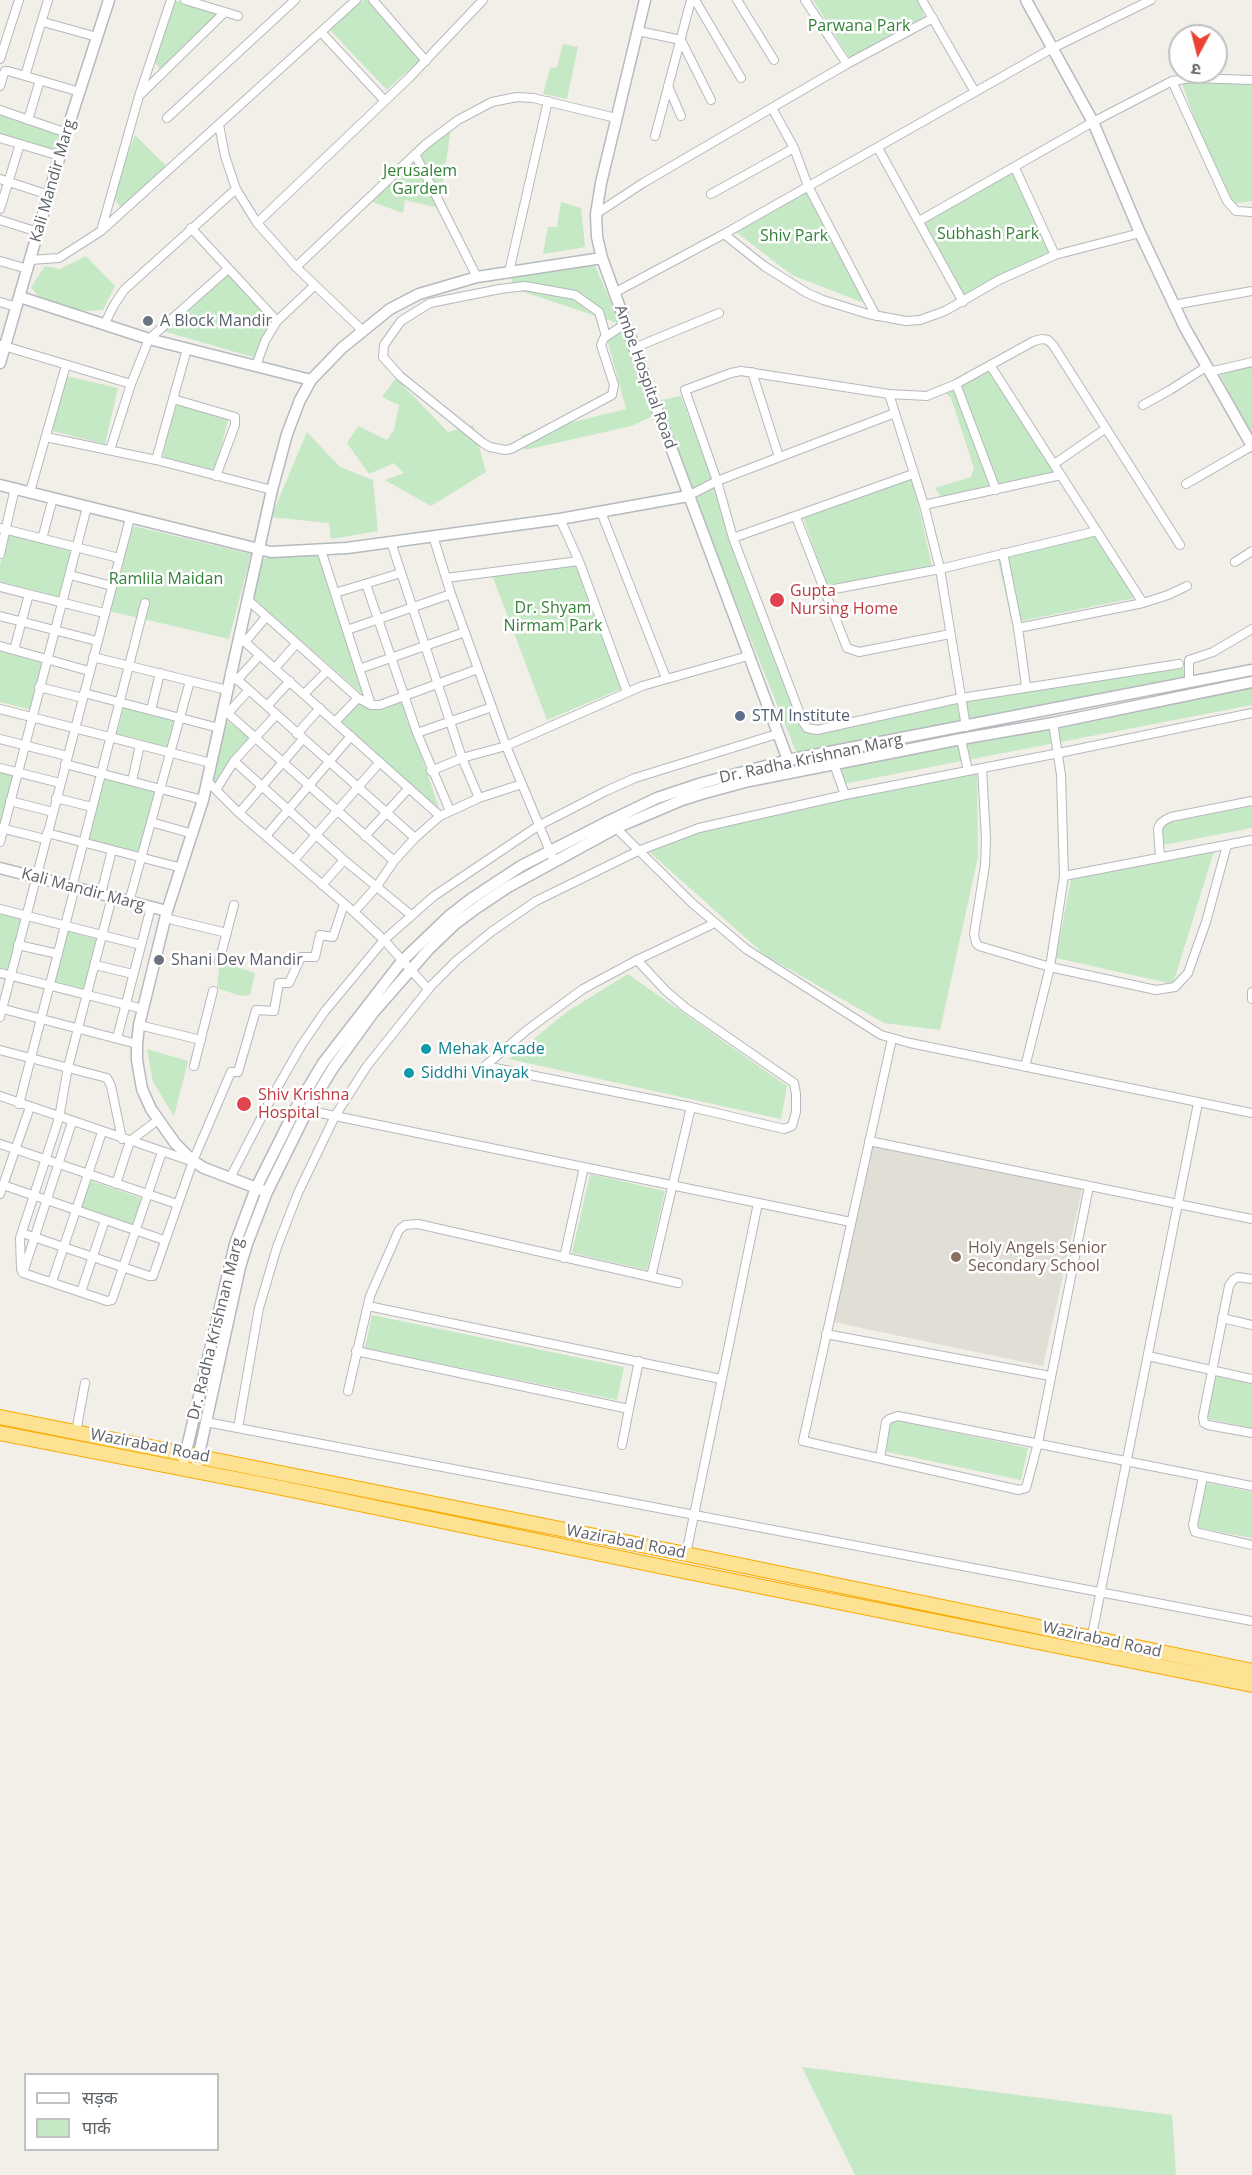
<!DOCTYPE html>
<html>
<head>
<meta charset="utf-8">
<style>
	body { margin:0 }
	#map { position:relative; width:1252px; height:2175px; overflow:hidden; background:#f1efe8; font-family:"Open Sans","Noto Sans Devanagari",sans-serif }
	canvas { display:block }
	.legend { position:absolute; left:24px; top:2073px; width:195px; height:78px; box-sizing:border-box; background:#fff; border:2px solid #bfc1c3; margin:0; padding:8px 10px; list-style:none; font-size:18px; color:#5f6368 }
	.legend li { display:flex; align-items:center; gap:12px; height:30px }
	.legend b { width:30px; border:2px solid #bfc1c3 }
	.north { position:absolute; left:1168px; top:24px; width:60px; height:60px; box-sizing:border-box; background:#fff; border:2px solid #bfc1c3; border-radius:50%; rotate:187deg; font-size:16px; font-weight:700; line-height:24px; text-align:center; color:#5f6368 }
	.north::after { content:''; display:block; margin:auto; width:21px; height:27px; background:#ea4335; clip-path:polygon(50% 0,100% 100%,50% 72%,0 100%) }
</style>
</head>
<body>
<div id="map">
<canvas width="1252" height="2175"></canvas>
<ul class="legend">
<li><b style="height:8px;background:#fff"></b>सड़क</li>
<li><b style="height:16px;background:#c5e8c5"></b>पार्क</li>
</ul>
<div class="north">उ</div>
</div>
<script>
const ctx = document.querySelector('canvas').getContext('2d');
ctx.lineJoin = 'round';
function paint(path, color) {
  ctx.fillStyle = color;
  ctx.fill(path, 'evenodd');
}
function toPath(rows) {
  const path = new Path2D();
  for (const r of rows) {
    path.moveTo(r[0], r[1]);
    for (let i = 2; i < r.length; i += 2) path.lineTo(r[i], r[i + 1]);
  }
  return path;
}
function trace(path, color, width, dash) {
  ctx.strokeStyle = color;
  ctx.lineWidth = width;
  ctx.lineCap = dash ? 'butt' : 'round';
  ctx.setLineDash(dash || []);
  ctx.stroke(path);
}
function label(font, color, halo, rows, align = 'center') {
  ctx.font = font + ' "Open Sans",sans-serif';
  ctx.lineWidth = 5;
  ctx.setLineDash([]);
  ctx.textBaseline = 'middle';
  ctx.strokeStyle = halo;
  ctx.fillStyle = color;
  for (const [text, x, y, turn = 0] of rows) {
    ctx.save();
    ctx.translate(x, y);
    ctx.rotate((+turn || 0) * Math.PI / 180);
    ctx.textAlign = isNaN(turn) ? turn : align;
    if (halo) ctx.strokeText(text, 0, 0);
    ctx.fillText(text, 0, 0);
    ctx.restore();
  }
}
paint(toPath([
	[870,1146,1082,1189,1043,1366,833,1322]
]), '#e1ded6');
paint(toPath([
	[173,0,222,13,161,72,154,60],
	[363,0,369,0,420,60,387,90,329,29],
	[813,0,920,0,924,17,851,60],
	[563,44,578,47,567,99,543,94,550,68,557,67],
	[1180,78,1252,84,1252,201,1226,205],
	[0,112,65,134,60,155,0,137],
	[451,129,439,208,405,200,403,213,370,201,415,154],
	[135,135,168,168,122,209,111,195],
	[1010,167,1053,254,963,298,922,216],
	[808,191,869,305,792,275,732,229],
	[561,202,581,208,585,247,543,254,548,227,557,227],
	[86,256,115,286,103,310,66,312,38,296,31,287,45,266,60,269],
	[594,263,620,324,512,288,512,274],
	[228,269,275,321,256,358,163,331],
	[624,329,655,415,631,426,525,450,521,435,626,409,606,335],
	[1252,360,1252,440,1217,368],
	[988,367,1058,473,943,499,935,488,971,477,974,468,951,398,944,391],
	[66,376,118,388,105,444,52,431],
	[396,378,448,432,473,425,486,472,431,506,385,480,404,473,394,463,369,474,347,443,358,426,387,440,394,430,399,405,382,397],
	[681,396,805,728,1182,661,1186,680,797,754,655,401],
	[175,402,229,417,215,471,162,459],
	[307,432,340,467,373,480,378,531,331,539,329,523,271,517],
	[912,477,932,566,827,586,803,517],
	[133,526,251,554,229,639,109,611],
	[1097,531,1140,597,1012,623,996,551],
	[8,533,72,550,59,599,0,584,0,565],
	[320,552,367,698,252,598,263,559,276,555],
	[577,563,623,688,547,720,492,575],
	[0,650,44,661,31,710,0,702],
	[1252,676,1252,705,843,784,837,761],
	[403,701,440,811,340,723,359,703,380,706],
	[124,705,177,720,169,750,116,736],
	[227,721,251,738,218,784,209,778],
	[977,769,978,857,940,1030,884,1023,766,956,646,849,698,826],
	[0,772,14,776,1,825,0,825],
	[104,776,158,790,139,854,87,840],
	[1252,804,1252,828,1158,846,1156,823],
	[1215,848,1173,984,1056,958,1071,879],
	[0,911,22,917,9,972,0,970],
	[68,928,99,936,85,992,54,984],
	[223,963,255,973,250,995,241,996,217,988,219,968],
	[628,974,787,1086,781,1119,509,1059,568,1011],
	[147,1049,188,1061,174,1116,153,1082],
	[590,1174,665,1191,647,1270,572,1253],
	[89,1180,143,1199,134,1227,79,1209],
	[372,1315,624,1367,617,1400,365,1348],
	[1211,1375,1252,1384,1252,1428,1203,1418],
	[889,1419,1028,1448,1021,1480,883,1451],
	[1203,1482,1252,1492,1252,1538,1194,1527],
	[802,2067,1172,2115,1176,2175,855,2175]
]), '#c5e8c5');
const street = toPath([
	[185,0,238,16],
	[373,0,426,61],
	[695,0,741,78],
	[737,0,774,60],
	[805,0,847,64],
	[922,0,975,92],
	[43,22,97,37],
	[638,31,681,40,711,100],
	[321,32,385,101],
	[0,59,19,0],
	[25,76,48,0],
	[1172,81,1227,201,1236,211,1252,212],
	[0,86,4,73,5,71,8,71,80,92],
	[668,86,681,116],
	[140,95,225,12],
	[772,108,794,148,808,186,876,316],
	[0,110,67,133],
	[167,118,295,0],
	[28,120,40,80],
	[219,125,225,156,236,189,257,223,296,267,362,330],
	[655,136,691,0],
	[0,138,60,156],
	[878,148,963,302],
	[415,154,477,277],
	[1015,168,1055,255],
	[0,179,49,195],
	[711,194,794,148],
	[0,209,20,144],
	[596,214,643,183,847,64,933,18],
	[0,220,38,232],
	[919,221,1093,122,1172,81,1192,78,1252,80],
	[257,223,409,78,483,0],
	[191,228,277,321],
	[101,231,139,96,171,0],
	[724,234,764,266,807,293,823,300,868,314,906,321,920,320,945,311,999,280,1055,255,1140,233],
	[30,260,59,258,101,231,356,0],
	[0,261,28,269],
	[296,267,426,144,458,120,492,102,517,97,533,98,616,118],
	[509,272,548,101],
	[614,293,724,234,1051,49,1151,0],
	[0,302,17,307],
	[1173,305,1252,291],
	[104,325,114,305,124,290,236,189],
	[606,336,599,312,575,295,525,286,500,289,430,303,401,321,384,345,383,357,400,376,483,443,490,447,505,450,511,449,612,395,614,385,601,345,604,338,625,324],
	[1,345,131,384],
	[634,348,719,313],
	[990,365,1143,603],
	[256,366,265,341,277,321,315,285],
	[752,372,779,457],
	[1209,372,1252,362],
	[956,384,996,490],
	[889,394,924,505,940,569,966,727],
	[173,399,235,417,235,425,216,476],
	[1143,405,1170,390,1206,367],
	[46,437,156,460,272,490],
	[110,450,131,384,149,339,228,269],
	[156,460,187,349],
	[1054,464,1105,429],
	[1186,484,1252,446],
	[30,492,66,365],
	[688,496,717,481,895,413],
	[924,505,1061,475],
	[601,512,666,678],
	[796,517,847,648,859,652,950,634],
	[560,519,579,561,627,692],
	[0,528,119,558],
	[433,536,451,594,506,746,554,861],
	[733,538,913,474],
	[42,539,53,498],
	[391,542,462,758,479,798],
	[321,550,371,705],
	[1003,553,1018,628,1026,686],
	[0,554,15,488],
	[1235,562,1252,551],
	[70,575,112,586],
	[446,578,579,561],
	[366,584,417,733,450,811],
	[0,587,104,613],
	[824,591,940,569,1097,531],
	[335,593,401,573],
	[248,600,358,698,371,705,380,705,478,669],
	[0,616,97,641],
	[1018,628,1143,603,1168,595,1187,586],
	[347,630,451,594],
	[240,634,245,642,440,816],
	[245,642,266,617],
	[0,646,89,671],
	[14,650,29,594],
	[93,657,227,690],
	[1179,664,961,698,817,730,807,728,803,722,733,538,717,481,685,390,731,373,741,371,889,394,927,396,956,384,1034,341,1042,339,1048,340,1053,345,1180,545],
	[275,668,296,644],
	[359,669,465,632],
	[230,673,415,838],
	[237,680,260,655],
	[1189,683,1189,660,1213,652,1252,629],
	[39,687,83,698],
	[84,693,219,728],
	[304,694,327,671],
	[267,706,290,681],
	[0,709,211,763],
	[223,709,394,861],
	[151,710,160,673],
	[228,713,249,690],
	[335,722,358,698],
	[417,733,492,707],
	[297,734,320,708],
	[0,739,67,756],
	[961,739,968,771],
	[234,761,344,860,411,915],
	[65,764,203,800],
	[834,764,845,795],
	[0,768,60,783],
	[982,768,986,839,985,865,974,934,976,943,979,946,1050,967,1156,990,1175,987,1188,973,1195,953,1206,922,1227,845],
	[431,771,462,758,506,746,642,686,748,656],
	[132,781,140,745],
	[207,781,239,813,354,912,384,940,428,989],
	[216,790,234,761,276,715],
	[56,798,92,807],
	[10,801,53,812],
	[239,813,303,739],
	[151,822,193,834],
	[0,828,45,839],
	[616,828,692,903,746,949,881,1035,910,1043,1252,1113],
	[47,833,182,868],
	[266,836,351,736],
	[365,836,409,788],
	[0,842,87,507],
	[1160,857,1158,829,1160,824,1165,820,1171,817,1252,801],
	[294,860,380,762],
	[1064,876,1252,840],
	[322,885,344,860],
	[72,887,145,603],
	[101,894,112,850],
	[112,897,68,1067,59,1118,20,1238,21,1269,23,1273,107,1301,112,1300,162,1152],
	[129,902,190,681],
	[0,909,141,945],
	[354,912,377,886,394,861,415,838,440,816,479,798,522,784],
	[165,918,227,933],
	[18,945,58,954],
	[219,962,234,905],
	[95,965,133,974],
	[0,973,143,1009],
	[1252,992,1252,999],
	[0,1008,137,1044],
	[0,1017,130,518],
	[139,1025,201,1040],
	[117,1038,151,907],
	[892,1039,803,1441,1019,1490,1026,1488,1038,1443,1089,1186],
	[0,1050,107,1078,111,1086,122,1139],
	[194,1066,213,991],
	[485,1066,691,1107,784,1129,792,1126,796,1112,796,1094,794,1083,686,1008,666,991,637,960],
	[485,1066,527,1030,583,989,637,960,715,923],
	[1025,1067,1050,967,1064,876,1061,775,1053,723],
	[0,1096,191,1161],
	[19,1104,75,887],
	[296,1108,851,1222],
	[869,1141,1252,1219],
	[0,1144,177,1204],
	[230,1178,273,1095,301,1046,325,1011,384,940,434,896,538,826,606,791,635,778,777,734],
	[116,1184,130,1141,158,1120],
	[3,1185,164,1240],
	[0,1194,30,1107],
	[22,1233,149,1276,153,1276,193,1161,231,1072,238,1072,256,1010,274,1011,279,983,289,983,301,957,315,957,320,935,333,937,344,904],
	[564,1258,584,1167],
	[23,1273,72,1122],
	[651,1277,691,1107],
	[1252,1279,1238,1277,1233,1280,1229,1286,1203,1417,1204,1423,1208,1425,1252,1433],
	[52,1282,102,1132],
	[81,1292,105,1220],
	[368,1306,721,1379],
	[1222,1318,1252,1325],
	[826,1334,1050,1376],
	[356,1351,629,1409,639,1361],
	[1148,1356,1252,1379],
	[348,1391,370,1296,399,1230,405,1225,418,1224,678,1283],
	[206,1422,1252,1621],
	[238,1428,259,1308,277,1247,298,1193,335,1116,367,1066,431,986,457,960,491,932,536,901,638,851,699,828,845,795,1059,753,1252,713],
	[76,1432,85,1383],
	[622,1445,629,1409],
	[880,1458,886,1422,889,1419,898,1416,1252,1486],
	[1203,1477,1193,1525,1195,1532,1252,1545],
	[686,1554,758,1203],
	[1091,1640,1198,1103]
]);
const secondary = toPath([
	[645,0,601,183,596,214,597,237,602,258,651,394,788,760],
	[1026,0,1093,122,1140,233,1185,328,1252,446],
	[20,297,149,339,311,380],
	[0,363,70,121,109,0],
	[0,485,271,552,347,548,560,519,688,496],
	[0,868,167,911],
	[262,1190,204,1168,193,1161,175,1143,151,1109,142,1089,137,1060,137,1044,139,1025,167,911,203,800,272,490,287,434,300,400,311,380,342,348,390,309,419,294,477,277,602,258],
	[184,1460,235,1244,256,1188,296,1108,323,1063,402,961,449,916,471,899,521,866,609,821,657,798,702,783,788,760,1252,670],
	[197,1463,240,1267,247,1244,267,1192,307,1111,333,1068,373,1013,429,949,455,924,478,907,508,887,616,828,682,800,701,794,749,781,961,739,1053,723,1252,682]
]);
const highway = toPath([
	[0,1417,686,1554,1252,1671],
	[0,1433,272,1486,683,1571,1252,1685]
]);
trace(street, '#b5b8bc', 10);
trace(secondary, '#b6babf', 13);
trace(highway, '#f9ab00', 16);
trace(street, '#fff', 8);
trace(secondary, '#fff', 10);
trace(highway, '#fde293', 14);
for (const [x, y, r, color] of [
	[148,321,6,"#6b7280"],
	[777,600,8,"#e0444e"],
	[740,716,6,"#5c6f8a"],
	[159,960,6,"#6b7280"],
	[426,1049,6,"#0f9aa8"],
	[409,1073,6,"#0f9aa8"],
	[244,1104,8,"#e0444e"],
	[956,1257,6,"#8d6e63"]
]) {
  const dot = new Path2D();
  dot.arc(x, y, r, 0, 2 * Math.PI);
  ctx.fillStyle = color;
  ctx.fill(dot);
  trace(dot, '#fff', 2);
}
label('16px', '#348238', '#fff', [
	["Parwana Park",859,26],
	["Jerusalem",420,171],
	["Garden",420,189],
	["Subhash Park",988,234],
	["Shiv Park",794,236],
	["Ramlila Maidan",166,579],
	["Dr. Shyam",553,608],
	["Nirmam Park",553,626]
]);
label('16px', '#5f6368', '#fff', [
	["Kali Mandir Marg",53,181,-74],
	["Ambe Hospital Road",645,377,70],
	["Dr. Radha Krishnan Marg",811,759,-12],
	["Kali Mandir Marg",83,890,15],
	["Dr. Radha Krishnan Marg",216,1329,-76],
	["Wazirabad Road",150,1446,11],
	["Wazirabad Road",626,1542,11],
	["Wazirabad Road",1102,1640,12]
]);
label('16px', '#5b616d', '#fff', [
	["A Block Mandir",160,321],
	["Shani Dev Mandir",171,960]
], 'left');
label('16px', '#be3a42', '#fff', [
	["Gupta",790,591],
	["Nursing Home",790,609],
	["Shiv Krishna",258,1095],
	["Hospital",258,1113]
], 'left');
label('16px', '#4e5e75', '#fff', [
	["STM Institute",752,716]
], 'left');
label('16px', '#0d838f', '#fff', [
	["Mehak Arcade",438,1049],
	["Siddhi Vinayak",421,1073]
], 'left');
label('16px', '#785e54', '#fff', [
	["Holy Angels Senior",968,1248],
	["Secondary School",968,1266]
], 'left');
</script>
</body>
</html>
